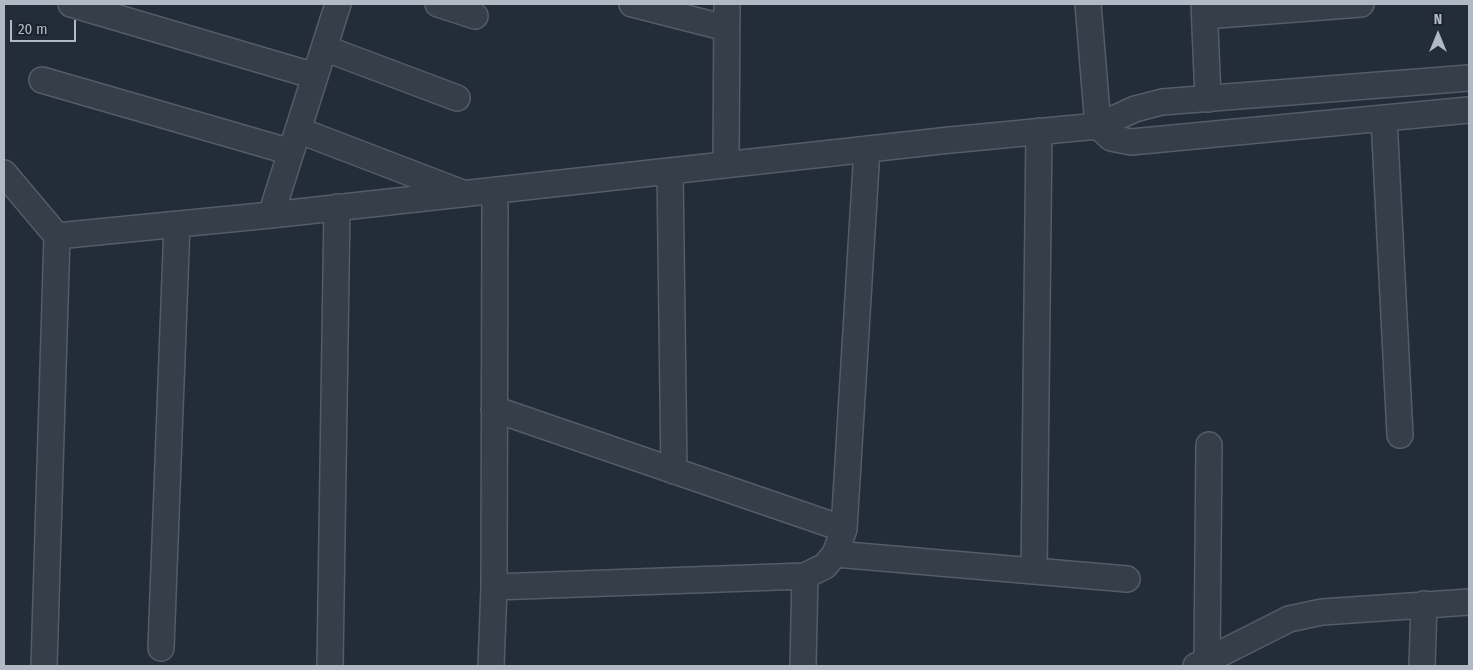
<!DOCTYPE html>
<html>
<head>
<meta charset="utf-8">
<style>
	body { margin:0 }
	#map { position:relative; width:1473px; height:670px; overflow:hidden; background:#232c39; font-family:"Fira Sans Condensed",sans-serif }
	canvas { display:block }
	.frame { position:absolute; inset:0; border:5px solid #b1b9c5; pointer-events:none }
	.north { position:absolute; left:1413px; top:10px; width:50px; height:50px; -webkit-text-stroke:4px #1c232e; paint-order:stroke; rotate:0deg; font-size:14px; font-weight:700; line-height:20px; text-align:center; color:#b1b9c5 }
	.north::after { content:''; display:block; margin:auto; width:18px; height:22px; background:#b1b9c5; clip-path:polygon(50% 0,100% 100%,50% 72%,0 100%) }
	.scale { position:absolute; left:10px; top:20px; width:66px; height:22px; box-sizing:border-box; border:2px solid #b1b9c5; border-top:0; padding-left:6px; font-size:15px; line-height:18px; white-space:nowrap; color:#b1b9c5; -webkit-text-stroke:4px #1c232e; paint-order:stroke }
</style>
</head>
<body>
<div id="map">
<canvas width="1473" height="670"></canvas>
<div class="frame"></div>
<div class="north">N</div>
<div class="scale">20 m</div>
</div>
<script>
const ctx = document.querySelector('canvas').getContext('2d');
ctx.lineJoin = 'round';
function toPath(rows) {
  const path = new Path2D();
  for (const r of rows) {
    path.moveTo(r[0], r[1]);
    for (let i = 2; i < r.length; i += 2) path.lineTo(r[i], r[i + 1]);
  }
  return path;
}
function trace(path, color, width, dash) {
  ctx.strokeStyle = color;
  ctx.lineWidth = width;
  ctx.lineCap = dash ? 'butt' : 'round';
  ctx.setLineDash(dash || []);
  ctx.stroke(path);
}
const minor = toPath([
	[71,4,315,76],
	[438,4,475,16],
	[632,4,726,28],
	[1088,4,1098,126,1111,138,1131,142,1469,110],
	[1204,4,1208,99],
	[1205,16,1361,4],
	[324,48,457,98],
	[42,80,291,152],
	[1384,118,1400,435],
	[298,130,460,192],
	[726,165,727,4],
	[670,171,674,471],
	[4,173,57,236,271,215,950,140,1098,126,1135,109,1162,102,1469,78],
	[271,215,338,4],
	[494,409,844,529],
	[835,554,1127,579],
	[1034,571,1039,131],
	[494,587,805,576,825,566,835,554,844,529,867,149],
	[161,648,177,224],
	[1207,661,1209,445],
	[44,666,57,236],
	[330,666,337,207],
	[491,666,494,587,495,190],
	[803,666,805,576],
	[1196,666,1289,619,1322,612,1469,602],
	[1422,666,1424,604]
]);
trace(minor, '#545c67', 28);
trace(minor, '#363e49', 25);
</script>
</body>
</html>
